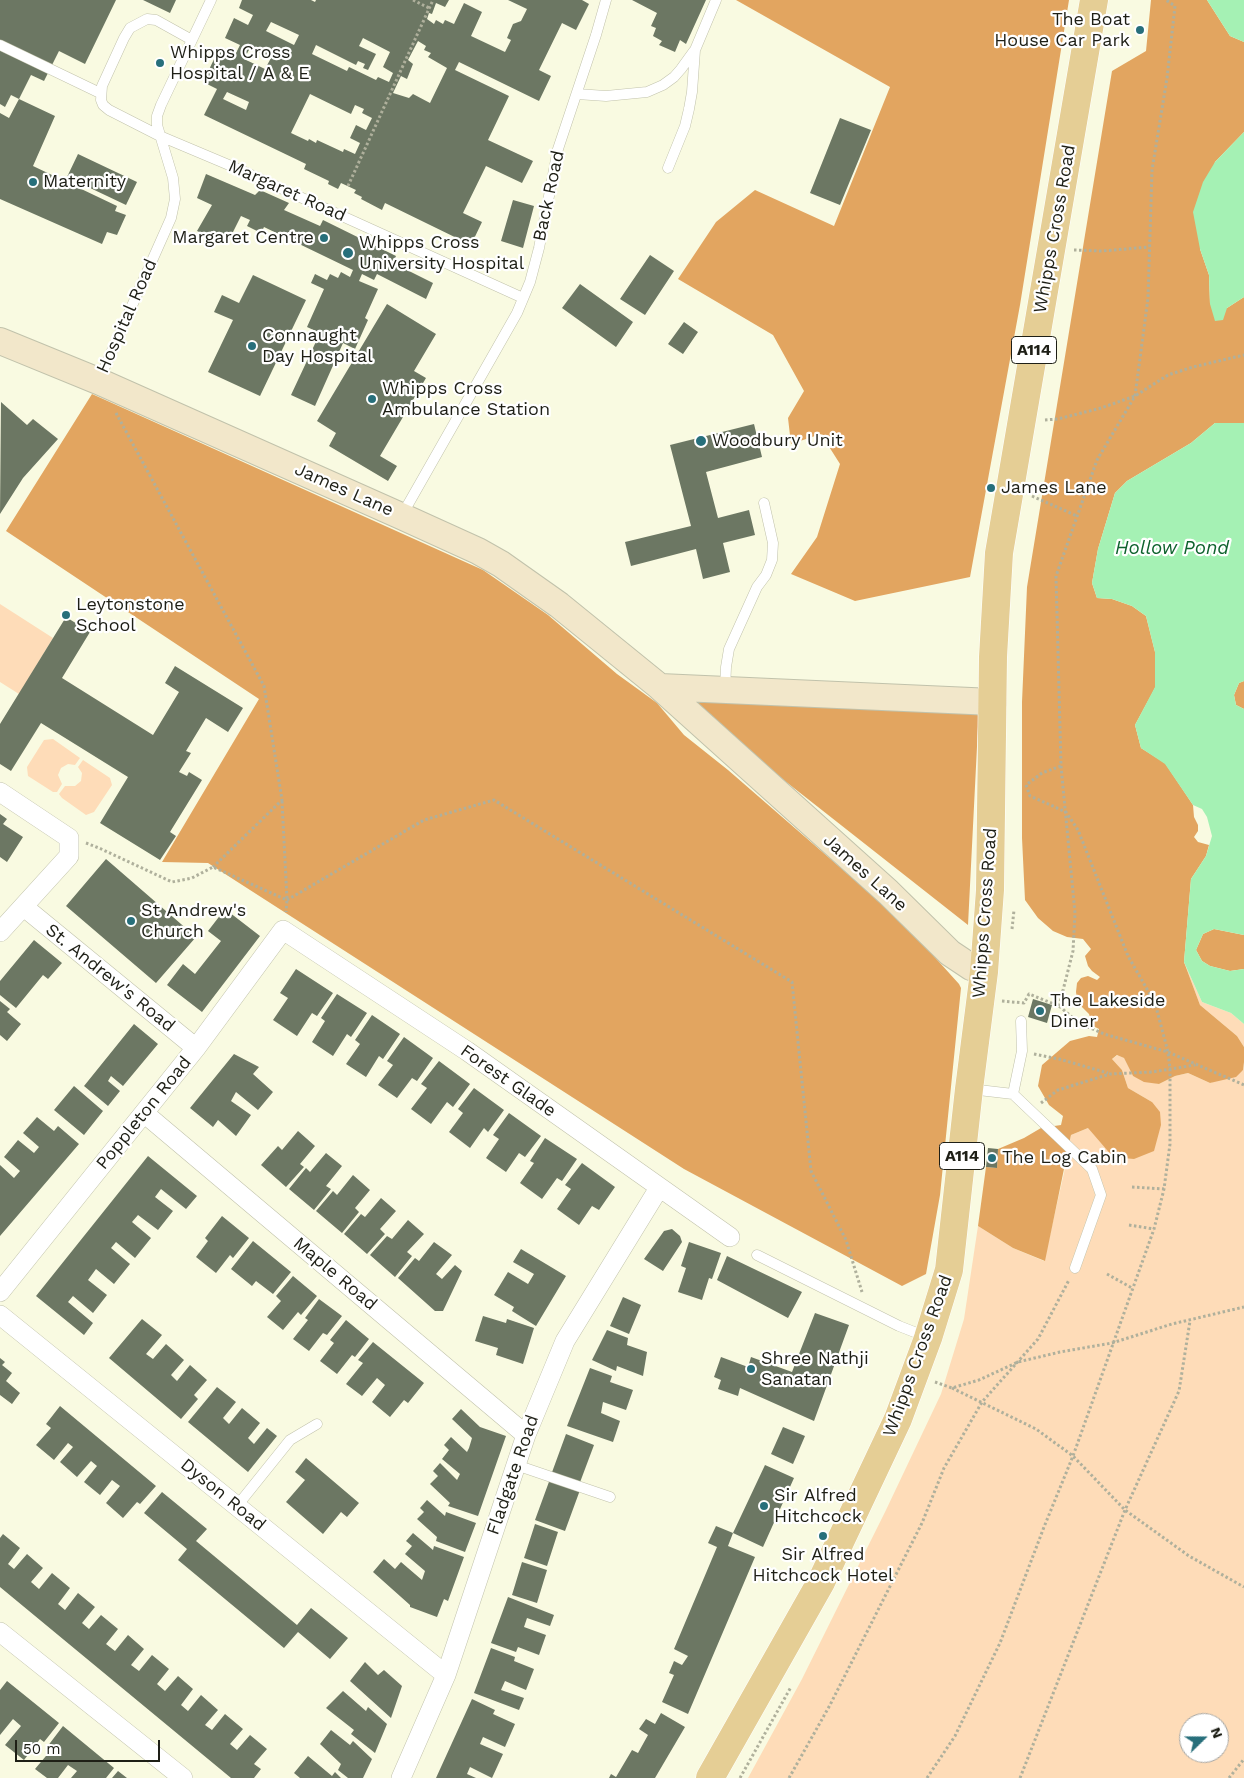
<!DOCTYPE html>
<html>
<head>
<meta charset="utf-8">
<style>
	body { margin:0 }
	#map { position:relative; width:1244px; height:1778px; overflow:hidden; background:#f9fae1; font-family:"Work Sans",sans-serif }
	canvas { display:block }
	.north { position:absolute; left:1179px; top:1713px; width:50px; height:50px; box-sizing:border-box; background:#fff; border:1px solid #a5a5a2; border-radius:50%; rotate:68deg; font-size:14px; font-weight:700; line-height:20px; text-align:center; color:#1e1f16 }
	.north::after { content:''; display:block; margin:auto; width:18px; height:22px; background:#276f7b; clip-path:polygon(50% 0,100% 100%,50% 72%,0 100%) }
	.scale { position:absolute; left:15px; top:1740px; width:145px; height:22px; box-sizing:border-box; border:2px solid #1e1f16; border-top:0; padding-left:6px; font-size:15px; line-height:18px; white-space:nowrap; color:#1e1f16; -webkit-text-stroke:4px #fff; paint-order:stroke }
</style>
</head>
<body>
<div id="map">
<canvas width="1244" height="1778"></canvas>
<div class="north">N</div>
<div class="scale">50 m</div>
</div>
<script>
const ctx = document.querySelector('canvas').getContext('2d');
ctx.lineJoin = 'round';
function paint(path, color) {
  ctx.fillStyle = color;
  ctx.fill(path, 'evenodd');
}
function toPath(rows) {
  const path = new Path2D();
  for (const r of rows) {
    path.moveTo(r[0], r[1]);
    for (let i = 2; i < r.length; i += 2) path.lineTo(r[i], r[i + 1]);
  }
  return path;
}
function trace(path, color, width, dash) {
  ctx.strokeStyle = color;
  ctx.lineWidth = width;
  ctx.lineCap = dash ? 'butt' : 'round';
  ctx.setLineDash(dash || []);
  ctx.stroke(path);
}
function label(font, color, halo, rows, align = 'center') {
  ctx.font = font + ' "Work Sans",sans-serif';
  ctx.lineWidth = 4.5;
  ctx.setLineDash([]);
  ctx.textBaseline = 'middle';
  ctx.strokeStyle = halo;
  ctx.fillStyle = color;
  for (const [text, x, y, turn = 0] of rows) {
    ctx.save();
    ctx.translate(x, y);
    ctx.rotate((+turn || 0) * Math.PI / 180);
    ctx.textAlign = isNaN(turn) ? turn : align;
    if (halo) ctx.strokeText(text, 0, 0);
    ctx.fillText(text, 0, 0);
    ctx.restore();
  }
}
paint(toPath([
	[0,604,53,638,19,694,0,682],
	[53,739,80,758,75,765,68,764,61,768,58,775,62,784,57,792,53,792,28,776,27,767,44,740],
	[83,760,110,778,112,785,94,812,86,815,62,798,59,794,65,786,75,786,81,781,82,773,78,767],
	[1184,962,1202,1002,1231,1013,1244,1024,1244,1047,1237,1036,1200,1005],
	[1118,1055,1124,1058,1133,1076,1159,1084,1175,1076,1188,1073,1210,1083,1243,1070,1244,1062,1244,1778,748,1778,802,1679,886,1510,941,1394,964,1319,978,1226,1013,1248,1044,1261,1064,1173,1071,1135,1152,1102,1128,1088,1122,1070,1112,1059],
	[1189,1723,1219,1723,1219,1753,1189,1753]
]), '#fedcb8');
paint(toPath([
	[736,0,1069,0,1020,305,970,577,855,601,791,574,817,537,840,464,821,434,791,444,788,418,804,391,773,335,678,279,716,222,755,190,834,226,890,87],
	[1151,0,1207,0,1230,36,1244,42,1244,132,1215,162,1200,249,1209,275,1210,304,1227,308,1244,297,1244,423,1215,423,1191,443,1127,481,1115,493,1098,549,1092,583,1097,598,1112,599,1132,606,1146,616,1155,652,1155,688,1135,725,1141,748,1165,763,1193,805,1194,817,1198,825,1198,831,1194,837,1198,842,1209,845,1206,856,1191,879,1184,962,1200,1005,1237,1036,1244,1047,1244,1062,1243,1070,1236,1077,1210,1083,1188,1073,1175,1076,1159,1084,1144,1082,1133,1076,1124,1058,1117,1055,1112,1059,1122,1070,1128,1088,1152,1102,1160,1112,1161,1125,1154,1151,1134,1159,1113,1157,1088,1128,1071,1135,1045,1261,1013,1248,978,1226,986,1167,997,1168,998,1149,1024,1138,1041,1128,1061,1125,1063,1116,1049,1105,1038,1086,1042,1065,1070,1041,1089,1036,1097,1037,1099,1029,1093,1026,1089,1014,1080,1005,1077,999,1076,992,1077,983,1081,978,1088,976,1097,980,1100,977,1092,971,1088,966,1085,956,1091,949,1083,939,1067,937,1053,931,1038,918,1025,900,1022,838,1022,702,1027,587,1112,71,1146,51],
	[92,394,483,570,548,615,617,674,657,703,684,735,728,770,903,922,959,984,961,988,940,1195,926,1274,902,1286,684,1169,208,863,162,862,259,699,6,531],
	[1244,681,1244,709,1236,705,1234,695,1239,683],
	[691,699,979,707,968,925,696,711],
	[1214,929,1244,935,1244,969,1230,971,1210,966,1202,961,1196,950,1203,934]
]), '#e2a560');
paint(toPath([
	[1207,0,1244,0,1244,42,1230,36],
	[1244,132,1244,297,1227,308,1223,320,1215,321,1210,304,1209,275,1200,249,1193,212,1203,182,1215,162],
	[1215,423,1244,423,1244,681,1239,683,1234,695,1236,705,1244,709,1244,935,1214,929,1203,934,1196,950,1202,961,1210,966,1230,971,1244,969,1244,1024,1231,1013,1202,1002,1184,962,1191,879,1206,856,1212,836,1207,817,1202,809,1193,805,1165,764,1141,748,1135,725,1155,687,1155,652,1146,616,1132,606,1112,599,1097,598,1092,583,1098,549,1115,493,1127,481,1191,443]
]), '#a5f1b4');
paint(toPath([
	[0,0,116,0,85,64,59,51,44,81,31,75,19,99,11,95,5,107,0,104],
	[143,0,176,0,170,13],
	[242,0,311,0,315,2,316,0,449,0,445,7,436,3,432,14,429,13,427,19,434,24,436,20,443,24,445,20,454,24,464,3,482,12,471,36,505,52,511,40,507,38,513,24,521,21,527,9,508,0,582,0,589,4,576,30,562,23,539,70,551,76,539,101,459,62,455,70,509,96,488,140,533,161,522,183,486,166,463,213,482,222,471,245,385,203,382,210,361,199,362,197,354,193,356,190,341,183,338,189,328,184,329,181,304,169,306,164,204,115,217,89,203,82,218,51,233,59,240,45,225,38,234,18,248,25,253,15,239,8],
	[271,22,299,35,294,45,266,31],
	[363,38,390,52,383,67,393,73,389,82,378,77,376,80,349,67,347,71,312,54,316,45,356,65,358,61,365,64,363,68,368,70,376,54,359,46],
	[418,41,426,46,424,50,431,53,428,57,447,68,430,103,413,94,409,98,393,93,401,76,407,79,413,64,408,60],
	[250,48,271,58,265,69,244,59],
	[227,92,249,102,246,110,223,99],
	[310,94,351,114,355,105,364,109,362,113,372,118,366,130,356,125,350,138,360,143,355,154,344,149,343,152,317,140,316,143,309,139,308,141,291,133],
	[632,0,706,0,686,44,680,40,675,52,659,45,662,41,653,36,656,28,651,26,657,13],
	[19,99,55,116,33,166,117,206,115,211,126,215,117,235,107,232,102,244,0,199,0,113,9,118],
	[840,118,871,130,840,205,810,193],
	[78,154,137,182,126,205,67,177],
	[206,174,255,195,260,190,289,203,284,210,320,226,323,220,396,256,393,263,433,283,426,299,377,274,374,280,362,274,359,281,378,289,365,318,368,320,355,349,343,343,315,406,291,395,320,333,307,327,324,289,311,283,315,274,327,280,330,274,338,278,341,272,350,277,353,270,264,227,261,233,247,226,250,220,241,216,227,244,197,231,212,205,197,198],
	[513,200,534,206,523,248,501,241],
	[650,255,674,271,645,315,620,299],
	[253,275,306,300,260,396,208,372,233,320,214,312,222,295,239,303],
	[580,284,633,322,616,347,562,308],
	[387,304,436,334,414,371,426,378,380,456,397,466,388,481,329,446,336,433,317,421],
	[684,322,698,332,683,354,668,344],
	[1,402,27,425,33,419,58,439,23,478,0,514],
	[754,424,762,457,706,472,718,518,749,510,755,535,723,543,730,572,703,579,696,549,631,566,625,542,691,526,670,445],
	[66,617,90,632,62,678,153,735,179,692,165,683,175,666,243,708,228,732,206,718,186,751,191,753,179,772,187,776,189,772,202,780,170,832,176,836,160,860,100,823,128,777,41,723,11,771,0,764,0,724],
	[0,814,7,819,3,824,23,837,7,862,0,857],
	[106,859,196,937,156,983,66,906],
	[225,909,260,936,202,1012,167,985,183,964,195,974,221,941,208,931],
	[34,940,62,963,48,979,43,975,16,1008,0,995,0,981],
	[296,969,333,993,317,1016,312,1013,297,1036,273,1020,288,998,280,993],
	[337,994,367,1013,351,1037,347,1034,333,1056,312,1042,325,1021,321,1018],
	[1033,999,1052,1005,1047,1023,1028,1017],
	[0,1001,10,1009,7,1012,21,1024,7,1041,0,1035],
	[372,1015,400,1034,383,1059,379,1056,366,1077,346,1064,360,1044,355,1040],
	[134,1024,158,1044,123,1086,111,1076,108,1081,120,1091,108,1106,84,1086],
	[404,1037,433,1058,417,1081,412,1078,397,1098,378,1085,393,1065,387,1061],
	[234,1054,259,1067,253,1074,273,1092,258,1110,236,1092,231,1101,251,1115,236,1136,218,1120,213,1127,190,1108],
	[439,1061,470,1084,453,1107,447,1102,431,1124,411,1109,427,1088,421,1084],
	[74,1086,103,1111,84,1135,54,1110],
	[474,1088,504,1110,488,1132,484,1128,470,1148,449,1132,463,1113,458,1109],
	[509,1113,541,1136,525,1157,519,1153,506,1172,486,1158,499,1139,493,1135],
	[37,1117,54,1131,58,1126,79,1144,0,1236,0,1165,14,1178,20,1171,4,1157,18,1140,34,1153,39,1147,23,1133],
	[298,1131,315,1146,300,1164,304,1167,286,1187,261,1165,278,1146,282,1150],
	[545,1138,577,1159,562,1181,557,1178,542,1199,520,1183,534,1163,530,1161],
	[988,1148,998,1149,997,1168,986,1167],
	[326,1153,342,1166,326,1186,331,1189,314,1210,289,1189,306,1168,310,1172],
	[148,1156,197,1196,186,1209,161,1189,155,1197,173,1211,158,1230,138,1215,132,1222,151,1238,135,1258,116,1242,111,1248,130,1264,114,1284,96,1269,88,1280,107,1295,93,1313,73,1296,68,1302,93,1323,84,1335,36,1296],
	[582,1163,615,1187,599,1210,592,1206,579,1225,557,1209,571,1189,565,1185],
	[353,1175,370,1190,355,1208,359,1212,342,1233,316,1211,333,1191,337,1195],
	[381,1198,396,1211,380,1229,385,1234,367,1254,344,1234,361,1214,365,1217],
	[222,1216,249,1238,233,1258,230,1255,216,1273,196,1257,208,1241,205,1238],
	[408,1220,424,1234,407,1252,412,1256,395,1277,370,1255,387,1236,392,1239],
	[672,1229,680,1236,682,1242,663,1271,644,1259,664,1231],
	[253,1241,291,1272,273,1294,256,1281,252,1286,231,1269],
	[434,1242,452,1255,436,1274,442,1279,455,1265,462,1271,443,1311,435,1311,398,1278,415,1258,419,1261],
	[689,1242,721,1253,712,1279,709,1278,702,1300,678,1292,686,1268,681,1266],
	[521,1249,566,1276,536,1326,512,1311,514,1307,494,1295,508,1272,528,1284,534,1274,513,1262],
	[727,1256,802,1292,788,1318,717,1280],
	[293,1276,317,1296,301,1315,298,1312,283,1330,267,1317,281,1301,276,1296],
	[623,1297,641,1305,629,1334,610,1326],
	[319,1299,342,1316,327,1335,323,1333,309,1351,293,1339,308,1320,305,1318],
	[815,1313,849,1325,814,1421,740,1388,738,1396,718,1389,721,1380,714,1377,721,1357,748,1367,751,1357,792,1372],
	[483,1316,506,1323,507,1319,534,1328,523,1364,496,1355,498,1348,475,1341],
	[142,1319,162,1335,146,1354,153,1359,166,1344,184,1360,171,1375,177,1381,190,1365,207,1380,194,1395,198,1399,181,1419,109,1358],
	[346,1320,369,1339,355,1357,352,1355,337,1374,320,1361,334,1343,330,1340],
	[607,1330,628,1338,627,1345,647,1352,643,1376,617,1366,616,1371,592,1360],
	[373,1342,424,1383,408,1403,404,1400,390,1417,372,1402,385,1385,377,1378,362,1396,346,1384,363,1363,358,1360],
	[0,1358,5,1362,2,1365,12,1373,6,1381,20,1393,12,1404,0,1395],
	[590,1368,612,1376,610,1382,633,1390,626,1410,603,1402,601,1413,620,1421,613,1442,567,1426],
	[217,1387,236,1402,223,1418,229,1424,242,1408,260,1423,248,1438,254,1444,267,1428,277,1436,248,1472,188,1422],
	[60,1406,156,1486,140,1504,137,1502,123,1518,106,1503,120,1486,112,1480,100,1495,84,1482,97,1466,91,1461,77,1477,60,1462,73,1447,68,1443,54,1460,36,1445,51,1428,46,1424],
	[461,1409,480,1427,506,1436,478,1516,448,1506,450,1503,430,1484,438,1476,433,1471,440,1463,457,1480,460,1474,442,1459,449,1450,444,1445,451,1437,467,1452,469,1448,472,1438,452,1419],
	[783,1427,805,1436,793,1464,771,1454],
	[566,1434,594,1445,579,1485,551,1475],
	[306,1458,359,1503,347,1517,341,1512,323,1534,286,1502,305,1480,295,1472],
	[765,1465,794,1478,763,1547,733,1533,728,1546,755,1557,688,1714,662,1702,674,1675,669,1673,674,1661,682,1665,688,1656,674,1649,717,1547,708,1543,716,1526,733,1533],
	[550,1479,580,1490,565,1531,535,1520],
	[162,1492,207,1529,196,1541,297,1625,311,1608,348,1638,330,1659,298,1632,284,1648,178,1560,187,1549,144,1513],
	[427,1500,445,1516,446,1512,476,1523,465,1552,436,1541,437,1537,417,1519,424,1512,420,1508],
	[535,1524,558,1532,547,1566,524,1558],
	[413,1533,433,1550,434,1546,464,1557,448,1601,444,1599,437,1617,410,1607,410,1605,373,1572,384,1559,395,1569,401,1562,422,1580,425,1571,405,1554,412,1546,406,1541],
	[3,1534,20,1548,8,1564,14,1569,27,1554,43,1568,31,1582,39,1589,52,1573,70,1588,58,1604,65,1610,78,1593,95,1607,82,1623,89,1629,101,1615,118,1629,106,1644,115,1651,128,1635,144,1649,131,1665,139,1671,152,1655,169,1669,157,1684,165,1691,178,1676,193,1689,181,1705,188,1711,201,1695,218,1710,205,1725,212,1730,225,1714,243,1729,230,1744,237,1750,250,1735,267,1749,254,1764,261,1769,254,1778,231,1778,0,1587,0,1538],
	[522,1562,547,1570,537,1603,512,1595],
	[508,1597,554,1615,550,1626,527,1618,524,1627,546,1635,539,1655,518,1647,516,1652,491,1643],
	[491,1648,515,1657,514,1661,534,1669,526,1690,505,1681,501,1690,524,1698,519,1710,474,1693],
	[365,1662,378,1675,384,1670,402,1686,391,1718,350,1681],
	[7,1681,59,1723,44,1742,40,1739,24,1760,5,1745,21,1726,13,1719,0,1735,0,1690],
	[343,1691,366,1711,368,1707,387,1724,375,1753,351,1734,354,1730,326,1708],
	[472,1699,495,1710,493,1714,515,1724,505,1747,483,1737,480,1744,503,1754,492,1778,470,1767,467,1774,476,1778,436,1778],
	[661,1713,685,1727,655,1778,609,1778,611,1774,616,1777,632,1750,638,1753,648,1735,639,1729,646,1719,655,1724],
	[63,1726,114,1768,106,1778,71,1778,77,1771,68,1765,58,1778,47,1778,35,1769,51,1750,47,1747],
	[331,1730,350,1745,353,1741,372,1759,363,1778,348,1778,338,1770,341,1764,320,1744],
	[308,1756,332,1776,335,1772,341,1778,300,1778,294,1773],
	[118,1771,127,1778,112,1778]
]), '#6c7763');
const lane = toPath([
	[192,40,156,20,147,19,130,28,124,38,102,86,101,100,103,105,109,110,160,136,236,168,523,298],
	[0,45,100,93],
	[577,94,606,96,647,92,663,85,674,77,681,69,694,51],
	[668,168,685,126,689,109,692,92,695,50,716,0],
	[99,380,171,218,175,199,173,178,157,125,157,116,161,105,211,0],
	[402,515,517,313,530,282,539,248,558,149,596,35,606,0],
	[725,690,726,667,729,649,757,587,766,575,772,560,773,543,764,503],
	[970,1089,1013,1094,1092,1169,1101,1195,1075,1268],
	[1013,1094,1022,1051,1021,1021],
	[757,1255,899,1326,927,1337],
	[516,1465,610,1497],
	[237,1506,290,1440,317,1424]
]);
const street = toPath([
	[0,792,69,838,69,856,0,932],
	[24,907,196,1048],
	[144,1113,526,1435],
	[0,1292,196,1048,283,930,467,1051,730,1237],
	[0,1315,446,1675],
	[0,1632,183,1778],
	[401,1778,446,1675,526,1435,565,1341,659,1188]
]);
const secondary = toPath([
	[0,341,98,381,401,516,478,551,501,564,559,605,660,687,888,892,950,953,971,967,984,972],
	[660,687,993,702]
]);
const primary = toPath([
	[710,1778,821,1582,898,1419,928,1338,949,1270,969,1089,984,972,990,890,993,657,999,553,1094,0]
]);
trace(lane, '#c1c2ab', 11);
trace(street, '#c1c2ab', 20);
trace(secondary, '#c1c2ab', 28);
trace(primary, '#fff', 29);
trace(toPath([
	[413,0,429,8],
	[348,186,433,0],
	[1074,250,1102,251,1149,247],
	[116,413,264,686,282,800,213,867],
	[1045,420,1058,419,1101,408,1135,396,1168,375,1193,367,1244,355],
	[1032,496,1077,516],
	[282,801,287,900,286,912],
	[86,843,99,848,172,882,192,878,213,867,287,900],
	[287,900,424,820,494,800,792,982,811,1171,846,1240,862,1292],
	[1012,929,1014,910],
	[1002,1001,1024,1003,1029,994,1059,1006,1079,1023,1104,1034,1168,1052,1244,1085],
	[1059,1006,1073,951,1075,913,1061,766,1056,576,1097,460,1135,396,1148,298,1152,170,1167,78,1175,6,1166,0],
	[1034,1054,1059,1059,1108,1073],
	[1041,1103,1058,1090,1110,1074,1152,1072,1195,1065],
	[1132,1187,1164,1189],
	[1129,1225,1154,1229],
	[1107,1274,1132,1288],
	[935,1382,952,1388,979,1380,1018,1362,1060,1352,1112,1343,1172,1324,1244,1307],
	[952,1388,1036,1429,1073,1456,1125,1510,1189,1556,1244,1587],
	[740,1778,791,1687],
	[789,1778,830,1705,922,1523,944,1468,982,1402,1038,1339,1069,1280],
	[927,1778,955,1736,1000,1643,1044,1527,1073,1456,1154,1229,1164,1189,1170,1144,1170,1069,1168,1052,1155,1003,1128,956,1078,830,1066,812,1030,796,1026,785,1042,773,1061,766],
	[1020,1778,1125,1510,1179,1391,1190,1321],
	[1229,1778,1244,1759]
]), '#afb09c', 3, [2.5, 2.5]);
trace(lane, '#fff', 10);
trace(street, '#fff', 19);
trace(secondary, '#f2e7ca', 26);
trace(primary, '#e5ce95', 28);
for (const [x, y, r, color] of [
	[1140,30,5,"#276f7b"],
	[160,63,5,"#276f7b"],
	[33,182,5,"#276f7b"],
	[324,238,5,"#276f7b"],
	[348,253,6,"#276f7b"],
	[252,346,5,"#276f7b"],
	[372,399,5,"#276f7b"],
	[701,441,6,"#276f7b"],
	[991,488,5,"#276f7b"],
	[66,615,5,"#276f7b"],
	[131,921,5,"#276f7b"],
	[1040,1011,5,"#276f7b"],
	[992,1158,5,"#276f7b"],
	[751,1369,5,"#276f7b"],
	[764,1506,5,"#276f7b"],
	[823,1536,5,"#276f7b"]
]) {
  const dot = new Path2D();
  dot.arc(x, y, r, 0, 2 * Math.PI);
  ctx.fillStyle = color;
  ctx.fill(dot);
  trace(dot, '#fff', 2);
}
for (const [x, y, w] of [
	[1034,350,45],
	[962,1156,45]
]) {
  const box = new Path2D();
  box.roundRect(x - w / 2, y - 13.5, w, 27, 4);
  ctx.fillStyle = '#fff';
  ctx.fill(box);
  trace(box, '#1e1f16', 1);
}
label('bold 16px', '#1e1f16', null, [
	["A114",1034,350],
	["A114",962,1156]
]);
label('18px', '#1e1f16', '#fff', [
	["The Boat",1130,20,"right"],
	["House Car Park",1130,41,"right"],
	["Whipps Cross",170,53],
	["Hospital / A & E",170,74],
	["Maternity",43,182],
	["Margaret Centre",314,238,"right"],
	["Whipps Cross",359,243],
	["University Hospital",359,264],
	["Connaught",262,336],
	["Day Hospital",262,357],
	["Whipps Cross",382,389],
	["Ambulance Station",382,410],
	["Woodbury Unit",712,441],
	["James Lane",1001,488],
	["Leytonstone",76,605],
	["School",76,626],
	["St Andrew's",141,911],
	["Church",141,932],
	["The Lakeside",1050,1001],
	["Diner",1050,1022],
	["The Log Cabin",1002,1158],
	["Shree Nathji",761,1359],
	["Sanatan",761,1380],
	["Sir Alfred",774,1496],
	["Hitchcock",774,1517],
	["Sir Alfred",823,1555,"center"],
	["Hitchcock Hotel",823,1576,"center"]
], 'left');
label('18px', '#1e1f16', '#fff', [
	["Margaret Road",287,191,24],
	["Back Road",549,196,-78],
	["Whipps Cross Road",1055,229,-80],
	["Hospital Road",127,316,-66],
	["James Lane",344,490,24],
	["James Lane",865,873,42],
	["Whipps Cross Road",985,913,-86],
	["St. Andrew's Road",110,978,39],
	["Forest Glade",508,1081,35],
	["Poppleton Road",144,1113,-51],
	["Maple Road",335,1274,40],
	["Whipps Cross Road",918,1356,-70],
	["Fladgate Road",513,1475,-71],
	["Dyson Road",223,1495,39]
]);
label('italic 19px', '#0e622d', '#fff', [
	["Hollow Pond",1172,548]
]);
</script>
</body>
</html>
